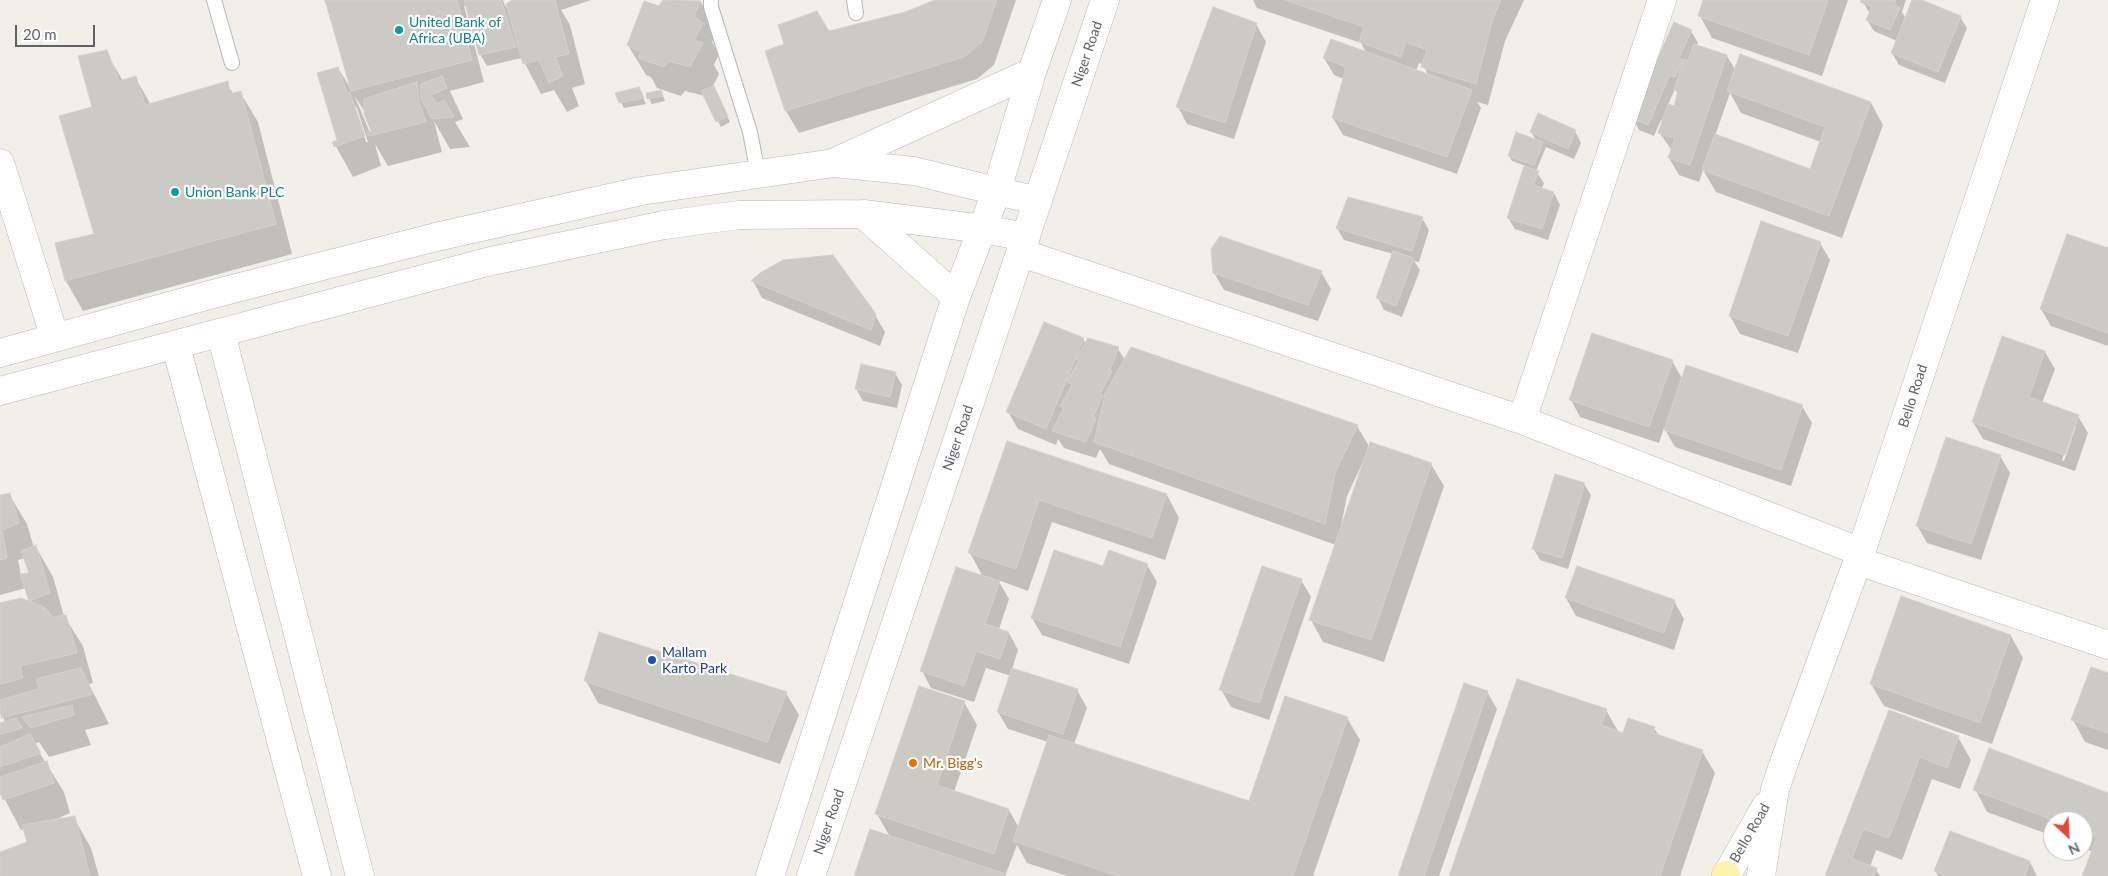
<!DOCTYPE html>
<html>
<head>
<meta charset="utf-8">
<style>
	body { margin:0 }
	#map { position:relative; width:2108px; height:876px; overflow:hidden; background:#f1efe8; font-family:Lato,sans-serif }
	canvas { display:block }
	.north { position:absolute; left:2043px; top:811px; width:50px; height:50px; box-sizing:border-box; background:#fff; border:1px solid #bfc1c3; border-radius:50%; rotate:155deg; font-size:14px; font-weight:700; line-height:20px; text-align:center; color:#5f6368 }
	.north::after { content:''; display:block; margin:auto; width:18px; height:22px; background:#ea4335; clip-path:polygon(50% 0,100% 100%,50% 72%,0 100%) }
	.scale { position:absolute; left:15px; top:25px; width:80px; height:22px; box-sizing:border-box; border:2px solid #5f6368; border-top:0; padding-left:6px; font-size:15px; line-height:18px; white-space:nowrap; color:#5f6368; -webkit-text-stroke:4px #fff; paint-order:stroke }
</style>
</head>
<body>
<div id="map">
<canvas width="2108" height="876"></canvas>
<div class="north">N</div>
<div class="scale">20 m</div>
</div>
<script>
const ctx = document.querySelector('canvas').getContext('2d');
ctx.lineJoin = 'round';
function paint(path, color) {
  ctx.fillStyle = color;
  ctx.fill(path, 'evenodd');
}
function toPath(rows) {
  const path = new Path2D();
  for (const r of rows) {
    path.moveTo(r[0], r[1]);
    for (let i = 2; i < r.length; i += 2) path.lineTo(r[i], r[i + 1]);
  }
  return path;
}
function trace(path, color, width, dash) {
  ctx.strokeStyle = color;
  ctx.lineWidth = width;
  ctx.lineCap = dash ? 'butt' : 'round';
  ctx.setLineDash(dash || []);
  ctx.stroke(path);
}
function label(font, color, halo, rows, align = 'center') {
  ctx.font = font + ' Lato,sans-serif';
  ctx.lineWidth = 4.5;
  ctx.setLineDash([]);
  ctx.textBaseline = 'middle';
  ctx.strokeStyle = halo;
  ctx.fillStyle = color;
  for (const [text, x, y, turn = 0] of rows) {
    ctx.save();
    ctx.translate(x, y);
    ctx.rotate((+turn || 0) * Math.PI / 180);
    ctx.textAlign = isNaN(turn) ? turn : align;
    if (halo) ctx.strokeText(text, 0, 0);
    ctx.fillText(text, 0, 0);
    ctx.restore();
  }
}
paint(toPath([
	[326,0,503,0,505,6,515,0,591,0,561,10,570,25,585,84,572,88,579,106,567,112,554,90,541,94,522,58,487,66,480,54,467,6,464,6,484,82,450,91,463,119,455,122,470,147,450,149,434,121,442,152,388,166,375,144,381,166,353,177,334,143,338,141,338,68,353,92],
	[355,97,365,112,373,131,370,133],
	[353,104,357,108,368,142,366,142],
	[665,0,701,2,718,32,712,42,719,54,714,65,719,74,713,86,730,122,721,127,705,96,685,91,681,96,657,88,651,77,646,75,628,45],
	[937,0,1016,0,994,65,977,79,799,133,786,111,829,32,905,14],
	[1253,0,1524,0,1505,41,1488,105,1477,102,1481,108,1457,174,1343,135,1333,118,1344,79,1334,75,1324,58,1367,54,1361,43,1257,8],
	[1419,63,1424,65,1428,76,1416,71],
	[1705,0,1848,0,1822,76,1712,38,1700,16],
	[1862,0,1906,0,1902,12,1906,19,1914,0,1960,17,1967,28,1945,83,1899,65,1892,53,1897,41,1874,31,1867,20,1870,14],
	[1256,24,1266,42,1234,139,1187,124,1178,107],
	[1691,31,1698,43,1696,46,1727,56,1736,71,1741,56,1871,103,1883,125,1842,238,1716,192,1703,170,1699,182,1679,175,1669,158,1672,151,1659,132,1663,121,1661,120,1654,136,1639,130,1633,118],
	[1675,89,1678,95,1674,107,1668,105],
	[1730,93,1741,113,1821,142,1810,170,1715,136],
	[106,52,123,81,135,77,151,105,227,83,233,94,240,92,258,122,292,254,83,311,66,281,57,244,95,235,94,108],
	[661,91,665,101,652,104,649,98],
	[641,94,646,104,624,108,621,102],
	[1575,131,1581,143,1574,159,1546,147,1536,171,1544,183,1542,189,1554,193,1560,205,1548,240,1515,229,1508,218,1526,166,1512,161,1509,156,1536,140,1531,132],
	[1422,218,1429,230,1419,262,1414,261,1420,270,1402,317,1384,310,1378,298,1393,254,1344,240,1337,228],
	[1762,223,1820,243,1830,260,1798,353,1740,334,1730,316],
	[2108,250,2108,346,2051,326,2041,309],
	[1321,272,1331,289,1318,321,1224,290,1214,273],
	[753,281,875,315,885,332,880,346,762,298],
	[1083,339,1086,344,1118,349,1125,360,1357,426,1370,448,1431,464,1444,486,1384,662,1323,642,1311,620,1336,545,1109,464,1100,449,1096,458,1064,448,1058,439,1056,445,1018,429,1008,412],
	[1362,464,1364,465,1341,526,1347,496],
	[2045,352,2055,369,2042,403,2078,416,2088,433,2075,471,1983,439,1973,422],
	[2074,426,2076,426,2064,461,2062,460],
	[1672,361,1683,380,1802,406,1812,423,1791,486,1675,447,1664,428,1659,443,1580,417,1571,400],
	[895,373,902,385,897,408,863,401,856,389],
	[1008,442,1167,495,1179,518,1165,560,1052,522,1028,591,998,580,1009,599,999,629,1009,633,1018,650,1012,669,1077,690,1087,708,1074,744,1250,803,1347,718,1360,740,1313,876,1067,876,1027,863,1017,845,1005,876,855,876,890,837,877,814,964,702,977,725,954,792,1009,810,1019,828,1048,742,1008,729,998,712,1011,676,986,668,974,702,931,688,922,671,983,577,970,553],
	[2000,456,2010,473,1981,560,1927,543,1917,525],
	[1584,484,1591,495,1568,569,1540,560,1533,548],
	[9,494,27,524,34,548,36,547,53,577,64,616,83,646,93,683,89,684,109,724,85,730,91,745,49,757,39,742,34,744,64,792,70,813,50,822,74,818,91,848,99,876,0,876,0,854,28,843,25,829,21,830,2,794,0,795,0,724,6,723,0,712,0,605,32,604,26,588,0,595,0,496],
	[25,558,30,574,21,575,18,560],
	[1147,565,1157,582,1129,664,1042,635,1032,618,1104,567],
	[1301,580,1311,597,1269,720,1231,707,1221,689],
	[1566,598,1674,601,1684,619,1674,650,1576,616],
	[2011,636,2023,658,1992,744,1884,706,1871,684],
	[2108,675,2108,750,2085,742,2073,720],
	[586,681,786,693,799,715,780,764,598,703],
	[1487,692,1497,709,1439,876,1399,876],
	[1606,710,1619,733,1624,734,1654,728,1659,736,1702,751,1715,773,1680,876,1450,876],
	[1890,712,1958,737,1971,760,1960,789,1932,779,1902,860,1876,850,1870,867,1876,869,1880,876,1826,876],
	[1975,789,2108,794,2108,876,2083,876,2093,852,2083,848,2083,821,2053,821,2053,836,1987,812],
	[2030,862,2037,876,1938,876,1936,871]
]), '#0003');
const building = toPath([
	[325,0,457,0,472,60,351,91,325,0],
	[464,0,501,0,516,47,479,55,464,0],
	[512,0,555,0,569,54,555,57,563,76,549,83,539,60,523,64,506,4,512,0],
	[663,0,701,1,694,16,703,23,694,40,703,43,690,67,668,61,664,67,638,58,641,52,627,45,644,1,659,6,663,0],
	[935,0,997,0,982,42,964,57,785,111,765,51,784,44,778,25,817,11,829,31,905,12,935,0],
	[1285,0,1501,0,1493,18,1476,84,1421,67,1427,50,1406,42,1401,57,1359,42,1364,27,1285,0],
	[1703,0,1828,0,1809,55,1698,16,1703,0],
	[1861,0,1896,0,1894,4,1900,8,1890,30,1866,20,1872,7,1860,2,1861,0],
	[1912,0,1922,0,1961,16,1938,72,1891,53,1912,0],
	[1213,7,1257,23,1225,123,1176,107,1213,7],
	[1674,22,1692,30,1679,58,1683,60,1675,77,1670,75,1648,125,1631,118,1674,22],
	[1331,39,1472,90,1447,157,1332,118,1346,67,1323,58,1331,39],
	[1694,44,1727,55,1690,165,1668,158,1675,138,1658,133,1668,104,1674,106,1678,91,1674,90,1684,59,1688,61,1694,44],
	[107,50,119,81,136,76,145,105,228,81,230,94,241,91,276,224,65,281,55,243,94,234,59,116,92,107,78,56,107,50],
	[1740,54,1871,102,1829,216,1702,170,1715,134,1810,169,1825,127,1727,91,1740,54],
	[338,67,347,93,350,93,365,136,334,147,332,142,337,140,317,73,338,67],
	[442,76,447,88,431,95,437,104,444,100,454,117,432,119,421,99,421,84,442,76],
	[417,82,419,103,426,122,369,136,367,133,371,131,364,114,364,99,417,82],
	[714,86,728,116,716,122,701,91,714,86],
	[639,87,644,98,619,103,615,93,639,87],
	[661,90,663,96,647,99,646,93,661,90],
	[1538,113,1576,130,1568,149,1530,132,1538,113],
	[1516,132,1543,142,1534,165,1508,156,1516,132],
	[1524,166,1539,171,1533,185,1554,192,1542,229,1507,218,1524,166],
	[1348,197,1423,217,1412,251,1336,228,1348,197],
	[1761,221,1821,242,1788,336,1729,316,1761,221],
	[2067,234,2108,248,2108,333,2040,309,2067,234],
	[1220,236,1322,271,1308,305,1213,273,1211,249,1220,236],
	[1393,251,1414,258,1396,306,1376,298,1393,251],
	[833,255,876,314,871,330,751,281,760,273,783,260,833,255],
	[1044,322,1084,338,1046,429,1006,412,1044,322],
	[1592,333,1673,360,1649,427,1569,400,1592,333],
	[2002,336,2045,351,2029,397,2079,415,2065,455,1972,422,2002,336],
	[1088,338,1119,347,1110,370,1112,371,1100,394,1103,395,1093,417,1096,418,1086,442,1052,431,1064,407,1060,406,1072,385,1067,381,1079,361,1076,359,1088,338],
	[1131,347,1358,425,1335,473,1325,524,1094,442,1105,394,1131,347],
	[861,364,896,372,890,397,855,389,861,364],
	[1686,365,1803,405,1781,470,1664,430,1686,365],
	[1946,437,2001,455,1971,544,1916,526,1946,437],
	[1007,441,1167,494,1152,538,1039,500,1016,569,968,553,1007,441],
	[1370,442,1432,463,1371,640,1309,620,1370,442],
	[1555,474,1585,483,1562,558,1532,549,1555,474],
	[10,493,19,523,2,530,7,558,0,560,0,495,10,493],
	[36,545,50,593,29,601,20,574,29,573,21,551,36,545],
	[1054,550,1103,566,1109,550,1148,564,1120,647,1031,618,1054,550],
	[1262,566,1302,579,1259,703,1219,690,1262,566],
	[1577,566,1675,600,1664,633,1565,598,1577,566],
	[956,567,1000,581,985,624,1009,632,1000,659,976,651,964,686,920,671,956,567],
	[1901,596,2011,635,1980,723,1870,684,1901,596],
	[21,598,44,607,53,617,66,615,77,653,20,666,23,678,0,684,0,603,21,598],
	[599,632,787,692,767,742,584,681,599,632],
	[2091,667,2108,673,2108,733,2071,720,2091,667],
	[81,668,93,694,1,718,0,700,39,689,36,679,81,668],
	[1012,668,1078,689,1063,734,997,712,1012,668],
	[1517,679,1607,709,1601,725,1623,733,1628,718,1655,727,1653,733,1703,750,1660,876,1449,876,1517,679],
	[1464,683,1488,691,1424,876,1398,876,1464,683],
	[919,686,965,701,937,785,1009,809,994,854,875,814,919,686],
	[1285,696,1348,717,1293,876,1118,876,1013,841,1049,735,1249,801,1285,696],
	[72,705,74,715,31,728,22,717,72,705],
	[1889,710,1959,736,1947,768,1920,757,1889,838,1863,829,1852,859,1877,868,1874,876,1825,876,1889,710],
	[16,718,22,728,0,734,0,723,16,718],
	[30,734,41,753,0,767,0,747,30,734],
	[1989,748,2108,793,2108,876,2082,876,2097,837,2083,831,2083,821,2056,821,1973,790,1989,748],
	[47,761,54,783,3,800,0,792,0,777,47,761],
	[75,816,90,876,0,876,0,852,27,842,22,825,75,816],
	[870,829,1006,874,1005,876,854,876,870,829],
	[1950,831,2030,861,2025,876,1946,876,1934,871,1950,831]
]);
paint(building, '#cccac5');
trace(building, '#d6d1c6', 1);
const lane = toPath([
	[214,0,232,63],
	[711,0,711,7,750,132,758,174],
	[854,0,856,13]
]);
const street = toPath([
	[835,162,1032,72],
	[0,163,55,338],
	[863,214,956,297],
	[1021,253,1522,420,1861,552],
	[221,333,360,876],
	[176,346,317,876],
	[0,353,213,294,436,237,641,191,834,163,914,171,1038,201],
	[0,391,487,262,664,225,739,215,863,214,984,229,1026,237],
	[1522,420,1662,0],
	[1858,561,2108,645],
	[770,876,956,297,997,190,1032,72,1057,0],
	[811,876,1105,0]
]);
const secondary = toPath([
	[1726,876,1766,806],
	[1761,876,1775,789,1786,757,1861,552,2045,0]
]);
const primary = toPath([
	[1726,876,1726,875]
]);
trace(lane, '#b5b8bc', 16);
trace(street, '#b5b8bc', 29);
trace(secondary, '#b6babf', 29);
trace(primary, '#f2c960', 29);
trace(lane, '#fff', 14);
trace(street, '#fff', 28);
trace(secondary, '#fff', 28);
trace(primary, '#fff2af', 28);
for (const [x, y, r, color] of [
	[399,30,5,"#0f9aa8"],
	[175,192,5,"#0f9aa8"],
	[652,660,5,"#1a4fb4"],
	[913,763,5,"#e8710a"]
]) {
  const dot = new Path2D();
  dot.arc(x, y, r, 0, 2 * Math.PI);
  ctx.fillStyle = color;
  ctx.fill(dot);
  trace(dot, '#fff', 2);
}
label('14px', '#0d838f', '#fff', [
	["United Bank of",409,22],
	["Africa (UBA)",409,38],
	["Union Bank PLC",185,192]
], 'left');
label('14px', '#5f6368', '#fff', [
	["Niger Road",1087,54,-71],
	["Bello Road",1913,396,-72],
	["Niger Road",958,438,-71],
	["Niger Road",829,822,-71],
	["Bello Road",1750,833,-60]
]);
label('14px', '#164399', '#fff', [
	["Mallam",662,652],
	["Karto Park",662,668]
], 'left');
label('14px', '#c56008', '#fff', [
	["Mr. Bigg's",923,763]
], 'left');
</script>
</body>
</html>
